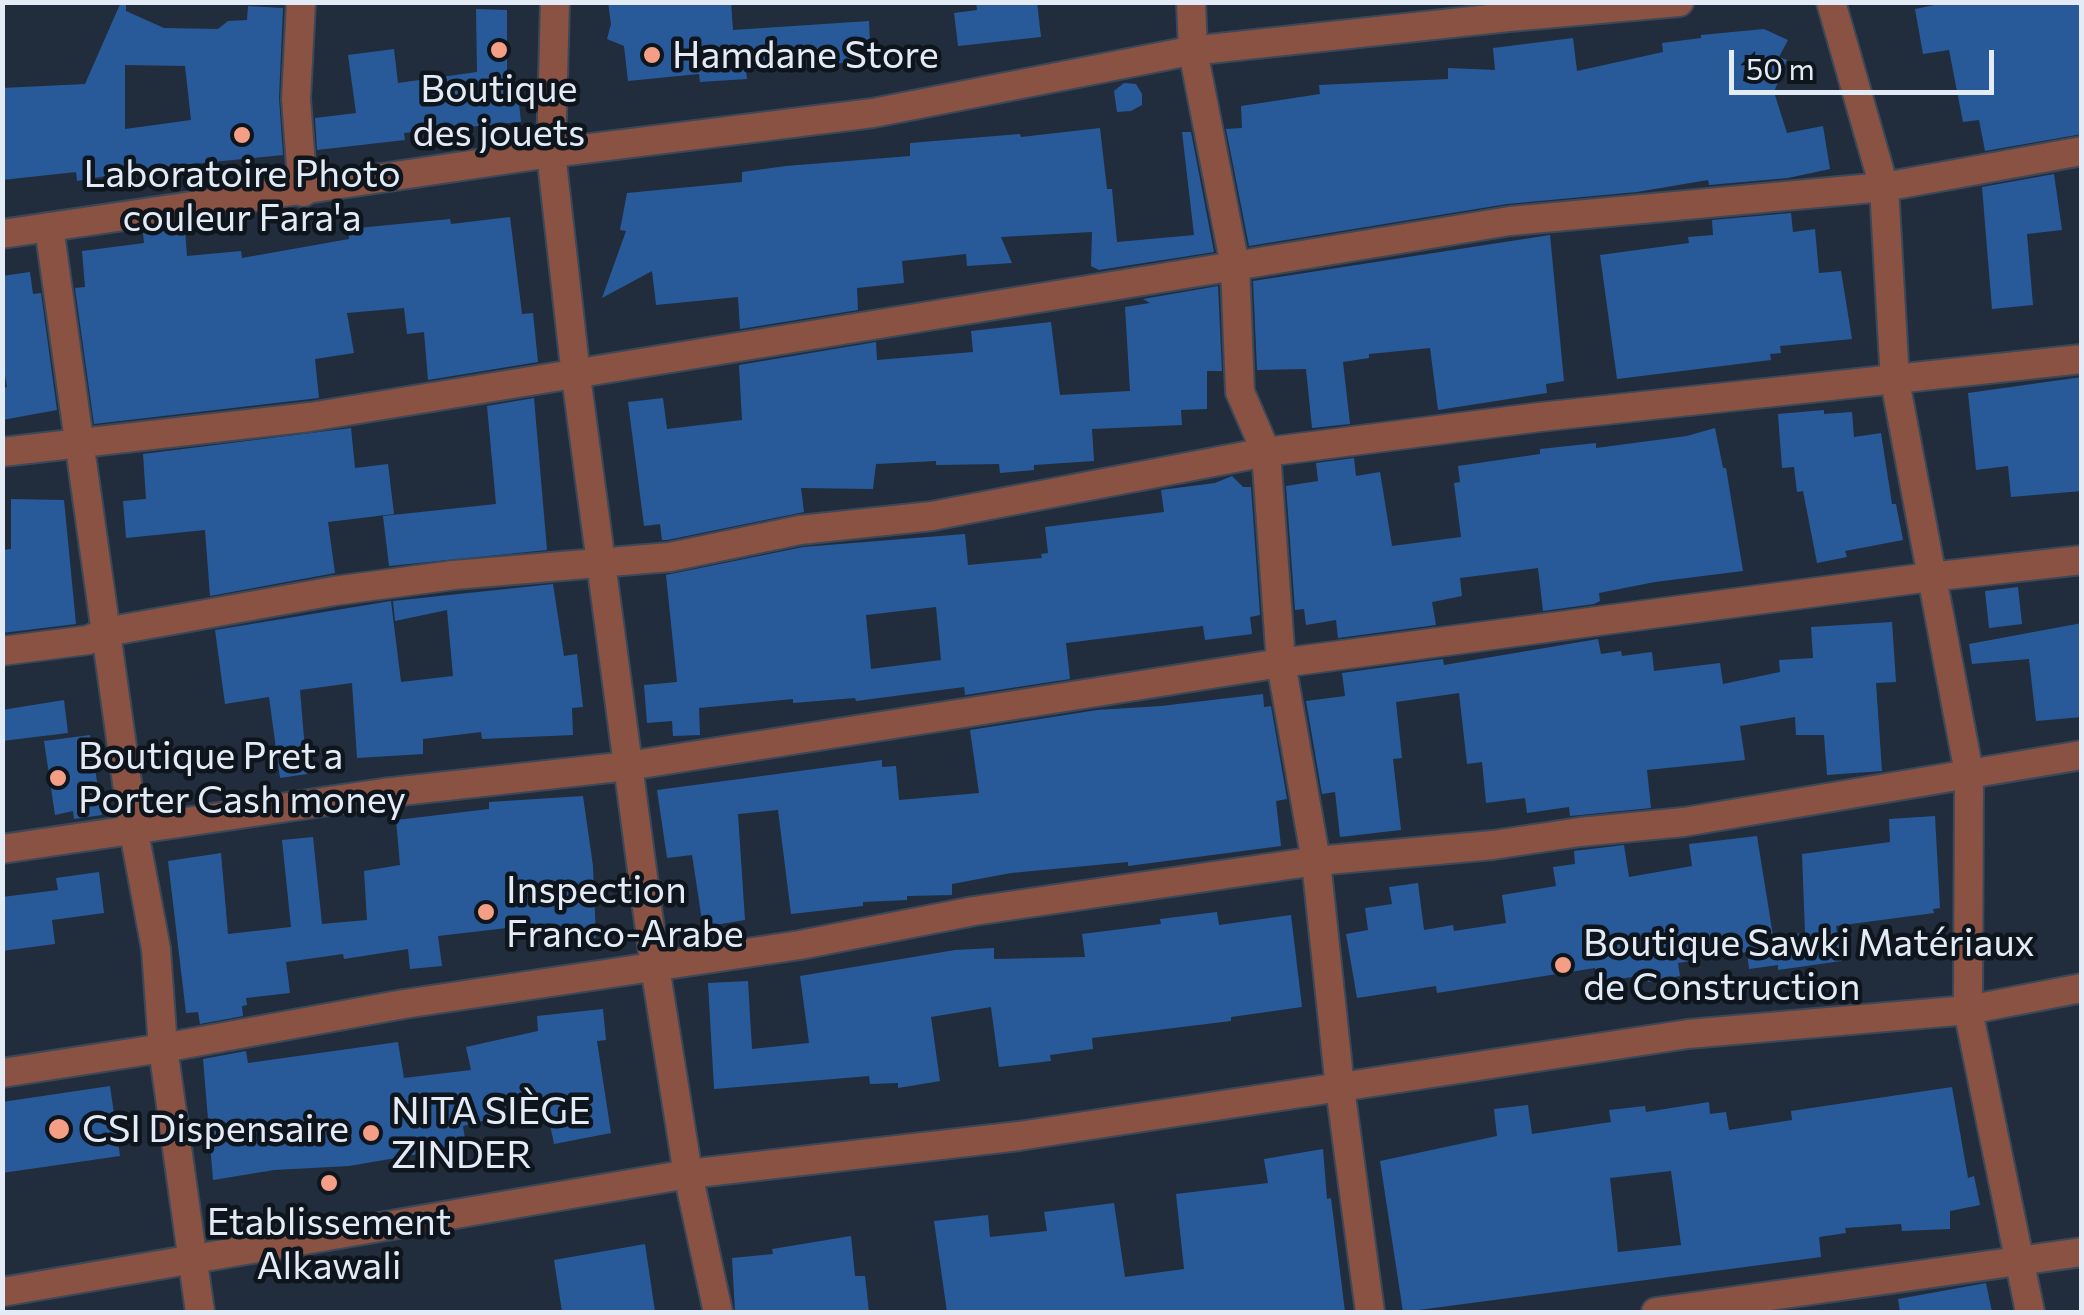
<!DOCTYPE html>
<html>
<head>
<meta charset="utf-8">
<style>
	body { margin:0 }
	#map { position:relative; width:2084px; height:1315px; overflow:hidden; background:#212d3d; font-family:Commissioner,sans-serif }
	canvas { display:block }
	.frame { position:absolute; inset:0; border:5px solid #e3ebf6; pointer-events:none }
	.scale { position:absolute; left:1729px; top:50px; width:265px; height:45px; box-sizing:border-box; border:5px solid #e3ebf6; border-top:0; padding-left:12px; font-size:30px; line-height:35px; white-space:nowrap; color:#e3ebf6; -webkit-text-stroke:8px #0f151c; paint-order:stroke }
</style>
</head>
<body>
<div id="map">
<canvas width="2084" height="1315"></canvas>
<div class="frame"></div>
<div class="scale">50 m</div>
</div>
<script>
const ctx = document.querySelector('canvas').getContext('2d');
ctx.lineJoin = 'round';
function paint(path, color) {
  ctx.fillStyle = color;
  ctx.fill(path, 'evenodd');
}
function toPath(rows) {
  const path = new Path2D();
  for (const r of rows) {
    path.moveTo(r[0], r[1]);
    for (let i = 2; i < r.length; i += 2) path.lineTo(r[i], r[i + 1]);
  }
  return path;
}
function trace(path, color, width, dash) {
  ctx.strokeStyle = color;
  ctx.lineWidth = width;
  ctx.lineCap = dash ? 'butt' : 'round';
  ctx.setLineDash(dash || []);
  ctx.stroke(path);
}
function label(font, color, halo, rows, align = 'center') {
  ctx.font = font + ' Commissioner,sans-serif';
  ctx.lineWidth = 9;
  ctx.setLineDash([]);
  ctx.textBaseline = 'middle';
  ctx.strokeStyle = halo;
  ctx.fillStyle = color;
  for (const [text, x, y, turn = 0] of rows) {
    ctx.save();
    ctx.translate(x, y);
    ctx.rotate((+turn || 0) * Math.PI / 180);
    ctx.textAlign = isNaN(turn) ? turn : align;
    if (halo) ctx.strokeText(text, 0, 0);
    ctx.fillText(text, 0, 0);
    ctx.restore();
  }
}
paint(toPath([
	[121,2,126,2,126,11,164,28,218,29,228,21,247,20,248,6,283,8,279,98,283,155,112,172,112,175,77,181,76,172,2,180,2,88,85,84],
	[125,65,185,66,191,120,125,129],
	[608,2,731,2,733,30,869,21,871,62,820,64,820,68,746,70,747,79,700,82,699,74,628,81,624,46,607,39,611,24],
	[976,2,1037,2,1041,37,958,46,954,13,977,10],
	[1949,2,2082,2,2082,134,1985,151,1979,120,1963,122,1949,50,1923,54,1915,9],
	[476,9,507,10,507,86,517,84,521,122,404,133,405,140,317,150,315,118,356,113,348,55,394,49,398,83,477,72],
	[1764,29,1788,40,1779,57,1787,60,1774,92,1787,133,1823,126,1830,169,1788,178,1709,185,1708,180,1637,192,1507,204,1249,246,1226,129,1242,128,1241,106,1320,94,1319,85,1448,79,1448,68,1495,70,1493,48,1573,38,1577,71,1663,52,1662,43,1701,38,1701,35],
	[1124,83,1136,84,1142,94,1142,105,1131,111,1117,112,1114,91],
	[1100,128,1107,189,1112,189,1117,242,1194,235,1182,132,1191,132,1214,252,1099,270,1091,266,1092,232,1001,237,1012,263,967,266,966,254,902,261,904,283,857,288,858,310,740,329,738,297,656,305,652,271,602,298,626,231,620,230,627,193,742,182,742,172,786,166,910,156,910,143,1020,134,1021,137],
	[2054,174,2062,230,2027,234,2033,305,1992,309,1982,187],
	[1791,213,1793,232,1815,229,1819,273,1841,271,1852,339,1780,346,1781,353,1770,354,1771,360,1617,379,1600,255,1689,243,1688,237,1713,235,1712,220],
	[510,217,522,314,533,313,538,362,428,380,424,332,407,334,404,308,347,313,354,353,315,359,319,398,94,424,75,288,85,287,82,251,144,243,143,233,185,229,187,256,241,251,242,258,349,239,348,229,450,219,451,224],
	[1550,235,1564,381,1546,384,1547,393,1438,410,1430,348,1369,354,1369,358,1343,362,1350,424,1312,428,1306,369,1257,370,1253,281],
	[30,272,33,294,41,293,57,410,2,420,2,388,7,387,2,358,2,276],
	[1218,286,1222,371,1207,371,1207,409,1181,410,1182,425,1092,429,1094,461,1034,465,1034,470,1000,473,999,464,936,465,936,461,876,464,873,489,801,488,804,512,667,540,662,540,660,524,644,526,628,402,663,398,667,429,742,420,739,365,876,342,877,360,973,352,971,331,1051,322,1060,395,1130,391,1125,307,1150,303,1143,299],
	[2082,377,2082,491,2011,497,2008,466,1976,470,1968,393],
	[534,398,547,550,389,566,383,516,496,504,487,406],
	[1824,410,1824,414,1852,412,1854,437,1881,433,1892,504,1896,504,1903,540,1845,551,1847,557,1817,563,1803,491,1797,492,1794,467,1782,468,1778,414],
	[351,428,355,468,388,464,394,514,328,522,335,573,210,596,205,530,126,538,123,501,146,499,143,454],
	[1715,428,1723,468,1726,468,1743,571,1655,582,1599,593,1600,601,1594,604,1543,611,1538,568,1460,578,1462,596,1432,602,1436,625,1338,638,1336,620,1306,625,1304,609,1295,610,1286,486,1318,481,1316,463,1354,458,1356,476,1380,472,1392,546,1461,537,1454,483,1460,482,1458,466,1540,454,1540,449,1596,443,1596,448,1687,436],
	[1232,476,1243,487,1251,487,1260,615,1250,617,1252,634,1205,640,1203,626,1066,643,1070,679,965,695,964,687,856,701,855,698,793,703,793,699,699,708,700,735,673,736,672,721,647,723,644,685,677,682,666,575,803,547,965,534,968,565,1042,558,1041,554,1048,553,1045,527,1164,512,1161,490,1215,483],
	[936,607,941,660,871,669,866,615],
	[11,499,64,500,76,624,2,633,2,550,11,549],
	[553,584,564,656,577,654,583,707,572,708,573,735,482,739,481,732,423,739,423,754,357,758,352,683,300,690,307,774,280,778,269,697,225,704,215,630,391,601,401,682,453,676,447,610,395,621,393,601],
	[2018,587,2022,624,1989,628,1985,591],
	[1892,622,1896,682,1876,683,1882,771,1827,775,1824,735,1796,735,1795,717,1740,726,1745,760,1647,770,1651,808,1570,816,1569,807,1527,813,1525,798,1486,803,1482,762,1467,764,1459,693,1396,702,1402,758,1393,759,1401,830,1340,837,1335,792,1322,794,1306,701,1345,696,1342,673,1443,659,1444,665,1598,639,1601,654,1621,651,1622,656,1652,652,1654,671,1720,663,1723,684,1780,672,1779,660,1813,658,1811,627],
	[2082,623,2082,717,2036,721,2029,659,1972,664,1969,644],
	[1263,694,1264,707,1271,706,1287,799,1276,801,1281,846,1128,866,1128,862,1011,873,952,884,952,895,907,896,907,900,863,902,863,906,791,914,778,810,738,814,745,920,703,927,692,855,667,858,657,790,882,760,882,767,896,766,899,800,979,793,970,730,1097,710,1161,706],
	[64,700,68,733,2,741,2,710],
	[90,735,102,815,74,819,73,811,55,815,44,741],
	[583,796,593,866,596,938,551,940,550,923,438,936,442,966,410,969,408,949,344,959,343,954,286,962,290,993,246,998,247,1005,242,1006,243,1016,200,1024,198,1012,186,1013,168,861,221,853,228,934,291,927,282,840,313,837,322,924,367,920,364,871,400,865,396,820,489,809,489,802],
	[1935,816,1940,908,1933,909,1934,913,1836,926,1841,961,1778,970,1778,965,1749,969,1747,952,1678,963,1680,976,1648,982,1646,975,1598,982,1595,968,1437,993,1436,986,1357,998,1346,934,1368,930,1365,908,1392,904,1389,887,1418,883,1424,930,1453,925,1454,931,1506,923,1502,895,1556,886,1553,867,1575,864,1574,851,1624,845,1629,877,1692,866,1689,844,1757,836,1773,936,1805,933,1802,854,1890,842,1889,819],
	[99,872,104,913,52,920,55,944,2,951,2,897,58,890,56,878],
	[1217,912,1219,925,1291,915,1302,1007,1231,1017,1231,1021,1092,1038,1093,1049,1050,1055,1051,1061,999,1067,991,1007,931,1017,940,1081,898,1088,898,1083,870,1084,869,1076,714,1089,708,983,748,981,752,1049,809,1043,800,976,955,950,994,948,994,959,1085,957,1082,934,1161,924,1160,919],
	[603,1009,606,1040,597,1041,611,1133,554,1144,546,1105,463,1126,466,1146,349,1166,274,1170,213,1180,203,1059,246,1051,248,1063,398,1042,404,1078,471,1070,466,1047,538,1031,537,1016],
	[110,1086,120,1156,2,1173,2,1102],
	[1952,1087,1968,1178,1974,1176,1980,1205,1950,1211,1950,1229,1902,1231,1901,1224,1845,1228,1846,1233,1819,1237,1821,1257,1403,1312,1380,1161,1497,1136,1494,1109,1528,1105,1532,1134,1611,1122,1609,1110,1645,1106,1646,1112,1709,1102,1710,1114,1726,1112,1729,1130,1792,1120,1791,1111],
	[1671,1171,1681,1245,1618,1252,1610,1178],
	[1323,1149,1327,1199,1331,1198,1345,1312,947,1312,934,1221,988,1215,990,1237,1047,1231,1044,1212,1114,1203,1125,1277,1184,1269,1176,1194,1268,1183,1264,1159],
	[851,1236,855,1276,865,1276,869,1312,735,1312,732,1258,773,1254,772,1249],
	[645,1244,655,1312,562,1312,554,1260],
	[1986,1283,1992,1312,1900,1312,1898,1299]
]), '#285a99');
const minor = toPath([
	[301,2,296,99,303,192],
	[555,2,551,153,576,376,655,967,688,1174,718,1312],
	[1191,2,1193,51,1235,266,1240,392,1266,452,1281,663,1316,861,1340,1088,1370,1312],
	[1831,2,1884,187,1895,381,1969,773,1968,1010],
	[49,227,134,832,156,949,163,1048,200,1312],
	[2,452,310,417,1510,221,1884,187,2082,151],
	[2,651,88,640,106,632,334,591,454,575,670,557,800,530,932,516,1266,452,1540,417,2082,359],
	[2,849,383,793,628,766,1281,663,1930,577,2082,560],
	[2,1073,163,1048,404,1004,800,945,974,911,1316,861,1493,845,1580,832,1684,822,2082,755],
	[1656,1312,2082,1252]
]);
const tertiary = toPath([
	[2,234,551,153,873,113,1190,51,1509,17,1679,2],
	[1968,1010,2030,1312],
	[2,1292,688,1174,1019,1136,1688,1034,1968,1010,2082,988]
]);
trace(minor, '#3c4857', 32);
trace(tertiary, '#3c4857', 32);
trace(minor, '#8a5242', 28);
trace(tertiary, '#8a5242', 28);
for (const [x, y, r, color] of [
	[499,50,10,"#f49e86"],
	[652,55,10,"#f49e86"],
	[242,135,10,"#f49e86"],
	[58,778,10,"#f49e86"],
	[486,912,10,"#f49e86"],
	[1563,965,10,"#f49e86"],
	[59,1129,12,"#f49e86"],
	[371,1133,10,"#f49e86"],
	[329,1183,10,"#f49e86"]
]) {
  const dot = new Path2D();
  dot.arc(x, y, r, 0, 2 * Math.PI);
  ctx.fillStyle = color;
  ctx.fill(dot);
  trace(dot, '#0f151c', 4);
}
label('38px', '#e3ebf6', '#0f151c', [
	["Hamdane Store",672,55],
	["Boutique",499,89,"center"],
	["des jouets",499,133,"center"],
	["Laboratoire Photo",242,174,"center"],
	["couleur Fara'a",242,218,"center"],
	["Boutique Pret a",78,756],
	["Porter Cash money",78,800],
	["Inspection",506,890],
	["Franco-Arabe",506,934],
	["Boutique Sawki Matériaux",1583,943],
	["de Construction",1583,987],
	["NITA SIÈGE",391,1111],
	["ZINDER",391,1155],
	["CSI Dispensaire",82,1129],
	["Etablissement",329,1222,"center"],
	["Alkawali",329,1266,"center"]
], 'left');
</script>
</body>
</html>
